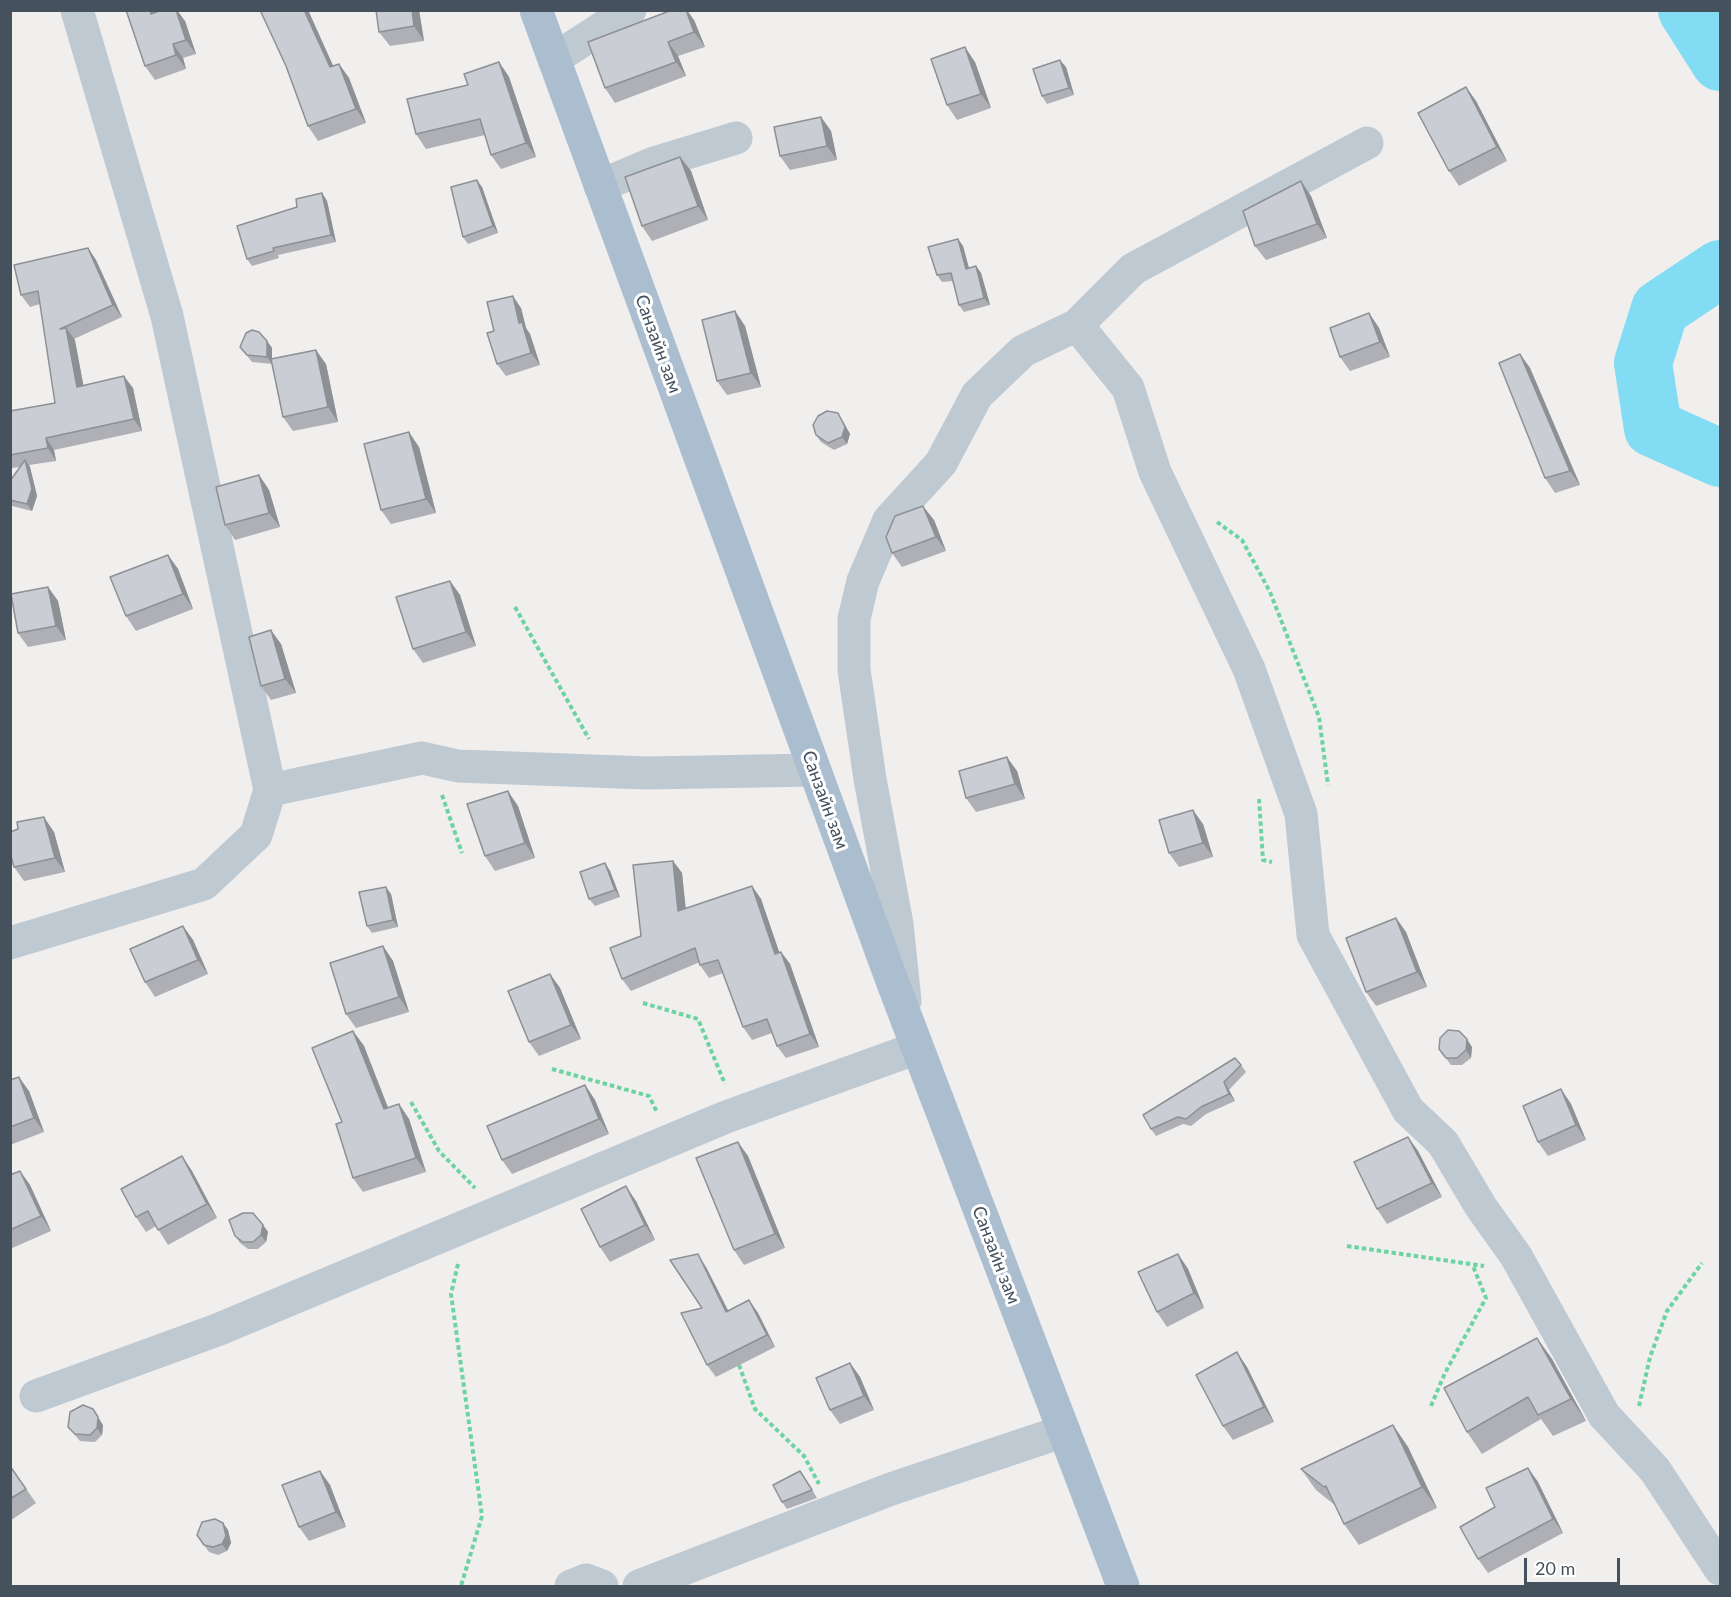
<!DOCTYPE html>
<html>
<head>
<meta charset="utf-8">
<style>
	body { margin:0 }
	#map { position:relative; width:1731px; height:1597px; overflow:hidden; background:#f1eeee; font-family:Lato,sans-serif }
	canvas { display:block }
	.frame { position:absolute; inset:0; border:12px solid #45525e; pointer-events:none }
	.scale { position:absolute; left:1524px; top:1558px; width:96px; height:27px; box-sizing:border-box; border:3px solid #45525e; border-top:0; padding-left:8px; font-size:18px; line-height:21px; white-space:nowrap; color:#45525e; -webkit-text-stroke:4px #fff; paint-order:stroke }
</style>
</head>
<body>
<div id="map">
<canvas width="1731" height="1597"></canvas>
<div class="frame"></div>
<div class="scale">20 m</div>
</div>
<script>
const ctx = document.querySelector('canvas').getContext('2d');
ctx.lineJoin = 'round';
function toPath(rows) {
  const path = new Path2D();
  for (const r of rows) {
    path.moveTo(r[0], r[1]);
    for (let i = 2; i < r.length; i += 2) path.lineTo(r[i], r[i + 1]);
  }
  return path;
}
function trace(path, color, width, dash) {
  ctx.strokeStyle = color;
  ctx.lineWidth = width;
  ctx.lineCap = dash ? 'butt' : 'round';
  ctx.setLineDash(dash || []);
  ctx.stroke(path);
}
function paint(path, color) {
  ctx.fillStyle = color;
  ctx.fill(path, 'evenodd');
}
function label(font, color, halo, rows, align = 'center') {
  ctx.font = font + ' Lato,sans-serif';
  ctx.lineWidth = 6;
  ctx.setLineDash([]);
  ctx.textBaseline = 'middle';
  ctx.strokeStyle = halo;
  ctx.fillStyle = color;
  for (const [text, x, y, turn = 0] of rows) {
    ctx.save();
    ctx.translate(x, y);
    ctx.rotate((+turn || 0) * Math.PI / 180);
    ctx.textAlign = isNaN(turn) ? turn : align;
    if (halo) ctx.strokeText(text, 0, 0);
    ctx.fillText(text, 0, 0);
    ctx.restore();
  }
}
trace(toPath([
	[1687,10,1720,62],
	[1720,269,1660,309,1643,363,1653,428,1720,458]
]), '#82dcf4', 58);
trace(toPath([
	[1217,522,1242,540,1270,592,1319,717,1328,785],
	[515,607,589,739],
	[442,795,462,853],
	[1259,799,1263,860,1272,862],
	[643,1003,698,1019,725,1084],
	[552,1069,649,1096,657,1112],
	[411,1102,439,1151,475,1188],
	[1347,1246,1484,1266],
	[458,1264,451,1294,482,1516,461,1586],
	[739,1365,755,1409,804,1456,819,1484],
	[1431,1406,1445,1373,1486,1298,1473,1266],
	[1639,1406,1650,1357,1667,1311,1702,1263]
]), '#6dd4a1', 4, [4.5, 3]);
trace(toPath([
	[554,59,630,10],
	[600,186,654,163,736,138],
	[1077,325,1128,388,1155,472,1249,669,1301,814,1313,935,1408,1110,1443,1143,1481,1207,1516,1256,1604,1415,1655,1470,1720,1569],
	[270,790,422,758,458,766,647,773,814,770],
	[10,943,204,884,256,835,270,790,167,316,77,10],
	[905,1001,897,924,870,779,854,670,854,619,863,581,889,520,941,463,977,395,1023,351,1077,325,1133,269,1367,143],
	[36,1396,217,1330,726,1117,917,1048],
	[571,1586,586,1580,602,1586],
	[639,1586,891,1489,1064,1431]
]), '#bec9d2', 33);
trace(toPath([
	[536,10,894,986,1123,1586]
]), '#abbed0', 33);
paint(toPath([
	[260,10,308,10,333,66,339,64,349,78,366,123,318,141,308,126,286,66],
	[376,10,419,10,424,41,390,46,379,32],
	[156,12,185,21,196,54,183,58,186,69,155,80,145,66],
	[694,20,705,47,678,56,686,76,615,103,605,88],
	[499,62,509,77,536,157,501,169,491,155,485,135,426,149,416,134],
	[975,62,991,108,957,120,947,105],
	[1066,67,1074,95,1047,104,1042,96],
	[1466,87,1476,101,1507,161,1459,186,1449,171],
	[821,117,831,131,837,160,790,170,780,156],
	[680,157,691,171,708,220,652,241,642,226],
	[482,187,498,233,468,244,463,237],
	[322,193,327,201,336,242,278,255,279,258,252,266,247,259],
	[1311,196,1327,238,1266,260,1255,246],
	[958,239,963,246,969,268,976,266,981,273,990,305,964,312,959,305,953,281,942,282,937,275],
	[88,248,96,260,122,317,74,339,83,385,133,388,142,431,54,450,56,461,29,465,30,467,37,496,32,511,12,506,10,503,10,481,20,467,12,468,10,465,10,411,55,403,40,304,30,307,21,295],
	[521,308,526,328,530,334,540,365,506,376,497,364,494,331],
	[735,311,745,326,761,387,727,395,717,381],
	[1369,313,1379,328,1390,357,1350,371,1340,357],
	[267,341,272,348,272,359,326,364,338,422,293,431,283,417,272,364,252,362,240,347],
	[1520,354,1530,368,1580,485,1555,493,1545,478],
	[843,421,850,434,847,444,834,450,821,442,816,435],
	[419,447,436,513,391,524,381,510],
	[259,475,269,490,280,527,235,540,225,525],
	[934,520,946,551,902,567,892,553],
	[168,555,178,569,193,609,136,631,126,616],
	[450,581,460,595,476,646,423,663,413,649],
	[48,587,58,601,66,640,28,647,18,633],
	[281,644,296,693,271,700,261,686],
	[1017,771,1025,799,976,812,966,798],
	[518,806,535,858,495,871,485,856],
	[1203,824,1213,857,1179,867,1169,853],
	[54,832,65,872,24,881,14,867],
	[673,861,682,873,686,909,752,886,761,899,779,952,781,952,790,964,819,1047,786,1058,777,1046,772,1033,752,1040,743,1027,723,973,709,978,700,965,700,962,631,991,622,979],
	[605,863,610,871,620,897,595,906,589,899],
	[391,894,398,927,372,933,367,926],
	[1396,918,1406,932,1427,987,1376,1006,1366,992],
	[183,926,193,940,208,974,155,997,145,982],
	[383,946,393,961,409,1012,356,1028,346,1014],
	[550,974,560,988,581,1039,539,1056,529,1042],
	[353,1031,364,1046,388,1108,399,1104,409,1119,426,1172,363,1192,353,1178,342,1122],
	[1472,1047,1471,1058,1462,1065,1451,1065,1439,1049],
	[1241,1065,1246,1072,1229,1090,1235,1101,1206,1114,1191,1126,1183,1124,1156,1136,1151,1129],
	[10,1080,29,1091,44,1132,10,1145],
	[585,1085,595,1100,609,1134,512,1174,502,1160],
	[1561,1089,1571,1104,1586,1140,1548,1156,1538,1142],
	[1408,1137,1418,1151,1442,1197,1387,1224,1377,1209],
	[182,1156,192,1171,217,1218,168,1245,156,1226,146,1232,136,1217],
	[748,1156,785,1248,744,1265,734,1250],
	[20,1171,30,1185,51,1231,10,1249,10,1175],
	[636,1201,655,1240,610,1262,600,1247],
	[263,1225,268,1232,266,1242,258,1249,248,1249,240,1243,235,1236],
	[1178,1254,1188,1269,1204,1308,1167,1327,1157,1312],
	[706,1267,728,1311,749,1300,758,1313,775,1347,716,1377,707,1365,702,1308],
	[1537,1338,1552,1359,1586,1421,1553,1436,1541,1419,1482,1454,1467,1432],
	[850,1363,860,1377,874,1410,840,1424,830,1410],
	[1247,1367,1274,1422,1233,1440,1223,1426],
	[103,1425,102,1435,95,1442,80,1441,68,1427],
	[1393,1425,1408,1447,1437,1508,1359,1545,1344,1524,1336,1506,1316,1490,1301,1469],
	[10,1466,36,1503,10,1521],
	[1528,1468,1538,1482,1563,1533,1488,1573,1478,1559,1495,1507],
	[320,1471,330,1485,346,1527,309,1541,299,1527],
	[805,1478,817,1498,787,1509,782,1502],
	[223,1523,228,1530,231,1543,227,1551,218,1555,209,1552,197,1535]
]), '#aeb0b6');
paint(toPath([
	[150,10,156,10,161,28,151,14],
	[176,10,177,10,185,21,196,54,186,40],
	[304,10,308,10,340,81,330,67],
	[412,10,419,10,424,41,414,26],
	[686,10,687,10,694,20,705,47,694,32],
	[668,42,678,56,686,76,676,62],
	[173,44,183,58,186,69,176,55],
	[965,47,975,62,991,108,981,94],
	[1060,60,1066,67,1074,95,1069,88],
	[499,62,509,77,536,157,526,143],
	[339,64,349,78,366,123,356,109],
	[1466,87,1476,101,1507,161,1497,147],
	[821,117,831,131,837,160,827,146],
	[680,157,691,171,708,220,698,206],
	[477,180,482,187,498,233,493,226],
	[1301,181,1311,196,1327,238,1317,224],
	[322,193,327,201,336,242,331,235],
	[958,239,963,246,971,276,966,269],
	[88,248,96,260,122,317,113,305],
	[976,266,981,273,990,305,984,298],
	[513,296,521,308,526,328,530,334,540,365,531,353,519,323],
	[735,311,745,326,761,387,751,373],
	[1369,313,1379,328,1390,357,1380,342],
	[66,328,75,340,86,399,77,387],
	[267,341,272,348,272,364,267,357],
	[316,350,326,364,338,422,328,407],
	[1520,354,1530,368,1580,485,1570,471],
	[124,376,133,388,142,431,134,419],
	[838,413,850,434,847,444,842,437],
	[409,432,419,447,436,513,426,499],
	[46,438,54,450,56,461,48,448],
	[25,460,30,467,37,496,32,511,27,504],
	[259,475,269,490,280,527,269,513],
	[923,506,934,520,946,551,936,537],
	[168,555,178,569,193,609,183,594],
	[450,581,460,595,476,646,466,632],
	[48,587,58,601,66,640,56,626],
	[271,630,281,644,296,693,285,679],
	[1007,757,1017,771,1025,799,1015,784],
	[508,791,518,806,535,858,525,843],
	[1193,810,1203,824,1213,857,1203,843],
	[44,817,54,832,65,872,55,858],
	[673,861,682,873,687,924,678,911],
	[605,863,610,871,620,897,615,890],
	[752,886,761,899,784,966,775,954],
	[386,887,391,894,398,927,393,920],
	[1396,918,1406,932,1427,987,1417,972],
	[183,926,193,940,208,974,198,960],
	[383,946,393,961,409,1012,399,997],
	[781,952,790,964,819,1047,810,1034],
	[550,974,560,988,581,1039,571,1025],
	[353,1031,364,1046,394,1123,384,1109],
	[1467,1039,1472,1047,1471,1058,1466,1050],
	[19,1077,29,1091,44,1132,34,1118],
	[1224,1082,1229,1090,1235,1101,1229,1094],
	[585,1085,595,1100,609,1134,599,1119],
	[1561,1089,1571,1104,1586,1140,1576,1125],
	[399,1104,409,1119,426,1172,416,1158],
	[1408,1137,1418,1151,1442,1197,1432,1183],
	[738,1142,748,1156,785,1248,775,1234],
	[182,1156,192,1171,217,1218,207,1204],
	[20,1171,30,1185,51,1231,41,1216],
	[626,1186,636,1201,655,1240,645,1225],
	[263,1225,268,1232,266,1242,261,1235],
	[698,1254,706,1267,735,1324,726,1312],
	[1178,1254,1188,1269,1204,1308,1194,1293],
	[749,1300,758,1313,775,1347,767,1335],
	[1537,1338,1552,1359,1586,1421,1571,1399],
	[1237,1352,1247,1367,1274,1422,1264,1407],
	[850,1363,860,1377,874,1410,864,1396],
	[93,1409,103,1425,102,1435,97,1428],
	[1393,1425,1408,1447,1437,1508,1422,1487],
	[1528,1468,1538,1482,1563,1533,1553,1519],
	[320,1471,330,1485,346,1527,336,1512],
	[223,1523,228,1530,231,1543,227,1551,222,1544]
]), '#8d9094');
const building = toPath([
	[126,10,150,10,151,14,162,10,176,10,186,40,173,44,176,55,145,66,126,10],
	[260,10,304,10,330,67,339,64,356,109,308,126,286,66,260,10],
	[376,10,412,10,414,26,379,32,376,10],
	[672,10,686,10,694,32,668,42,676,62,605,88,588,42,672,10],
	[965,47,981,94,947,105,931,59,965,47],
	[1060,60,1069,88,1042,96,1033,69,1060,60],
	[499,62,526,143,491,155,480,119,416,134,407,99,468,85,464,74,499,62],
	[1466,87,1497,147,1449,171,1418,113,1466,87],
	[821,117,827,146,780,156,774,127,821,117],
	[680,157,698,206,642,226,625,177,680,157],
	[477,180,493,226,463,237,451,187,477,180],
	[1301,181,1317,224,1255,246,1243,211,1301,181],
	[322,193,331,235,273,248,274,251,247,259,237,226,297,207,296,199,322,193],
	[958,239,966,269,976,266,984,298,959,305,951,273,937,275,928,247,958,239],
	[88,248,113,305,60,329,66,328,77,387,124,376,134,419,46,438,48,448,10,455,10,411,55,403,38,291,21,295,14,265,88,248],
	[513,296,519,323,522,322,531,353,497,364,487,333,494,331,487,302,513,296],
	[735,311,751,373,717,381,702,320,735,311],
	[1369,313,1380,342,1340,357,1330,328,1369,313],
	[252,330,259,332,267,341,267,357,247,355,240,347,246,333,252,330],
	[316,350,328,407,283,417,271,359,316,350],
	[1520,354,1570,471,1545,478,1499,363,1520,354],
	[827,411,838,413,845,427,842,437,828,443,816,435,813,425,818,416,827,411],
	[409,432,426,499,381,510,364,444,409,432],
	[25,460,32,489,27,504,10,500,10,481,25,460],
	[259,475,269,513,225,525,216,487,259,475],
	[923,506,936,537,892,553,886,537,895,516,923,506],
	[168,555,183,594,126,616,110,577,168,555],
	[450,581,466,632,413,649,396,597,450,581],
	[48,587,56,626,18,633,11,594,48,587],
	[271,630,285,679,261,686,249,637,271,630],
	[1007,757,1015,784,966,798,959,771,1007,757],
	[508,791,525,843,485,856,467,804,508,791],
	[1193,810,1203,843,1169,853,1159,820,1193,810],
	[44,817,55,858,14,867,10,853,10,832,18,829,17,822,44,817],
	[673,861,678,911,752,886,775,954,781,952,810,1034,777,1046,767,1019,743,1027,718,960,700,965,695,948,622,979,610,948,641,936,633,865,673,861],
	[605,863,615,890,589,899,580,872,605,863],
	[386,887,393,920,367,926,359,892,386,887],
	[1396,918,1417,972,1366,992,1346,938,1396,918],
	[183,926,198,960,145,982,130,949,183,926],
	[383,946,399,997,346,1014,330,963,383,946],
	[550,974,571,1025,529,1042,508,991,550,974],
	[1448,1030,1459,1031,1467,1039,1466,1050,1457,1058,1446,1058,1439,1049,1440,1038,1448,1030],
	[353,1031,384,1109,399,1104,416,1158,353,1178,336,1124,342,1122,312,1048,353,1031],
	[1235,1058,1241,1065,1224,1082,1229,1094,1201,1107,1186,1119,1178,1117,1151,1129,1143,1115,1235,1058],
	[19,1077,34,1118,10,1127,10,1080,19,1077],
	[585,1085,599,1119,502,1160,487,1126,585,1085],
	[1561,1089,1576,1125,1538,1142,1523,1106,1561,1089],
	[1408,1137,1432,1183,1377,1209,1354,1162,1408,1137],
	[738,1142,775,1234,734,1250,696,1158,738,1142],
	[182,1156,207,1204,158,1230,148,1211,136,1217,121,1189,182,1156],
	[20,1171,41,1216,10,1230,10,1175,20,1171],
	[626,1186,645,1225,600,1247,581,1209,626,1186],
	[243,1213,253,1213,263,1225,261,1235,253,1242,243,1242,235,1236,229,1220,243,1213],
	[698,1254,726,1312,749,1300,767,1335,707,1365,681,1313,702,1308,670,1260,698,1254],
	[1178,1254,1194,1293,1157,1312,1138,1272,1178,1254],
	[1537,1338,1571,1399,1538,1415,1528,1397,1467,1432,1444,1388,1537,1338],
	[1237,1352,1264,1407,1223,1426,1196,1375,1237,1352],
	[850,1363,864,1396,830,1410,816,1378,850,1363],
	[83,1405,93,1409,98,1417,97,1428,90,1435,75,1434,68,1427,70,1412,83,1405],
	[1393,1425,1422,1487,1344,1524,1326,1486,1324,1487,1301,1469,1393,1425],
	[10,1466,26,1489,10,1499,10,1466],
	[1528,1468,1553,1519,1478,1559,1460,1527,1495,1507,1486,1488,1528,1468],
	[320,1471,336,1512,299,1527,282,1485,320,1471],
	[800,1471,812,1490,782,1502,773,1485,800,1471],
	[215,1519,223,1523,226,1536,222,1544,213,1547,204,1545,197,1535,202,1522,215,1519]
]);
paint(building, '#cacdd4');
trace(building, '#8d9094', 1.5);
label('18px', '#45525e', '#fff', [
	["Санзайн зам",658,344,70],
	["Санзайн зам",825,800,70],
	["Санзайн зам",996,1255,69]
]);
</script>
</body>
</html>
